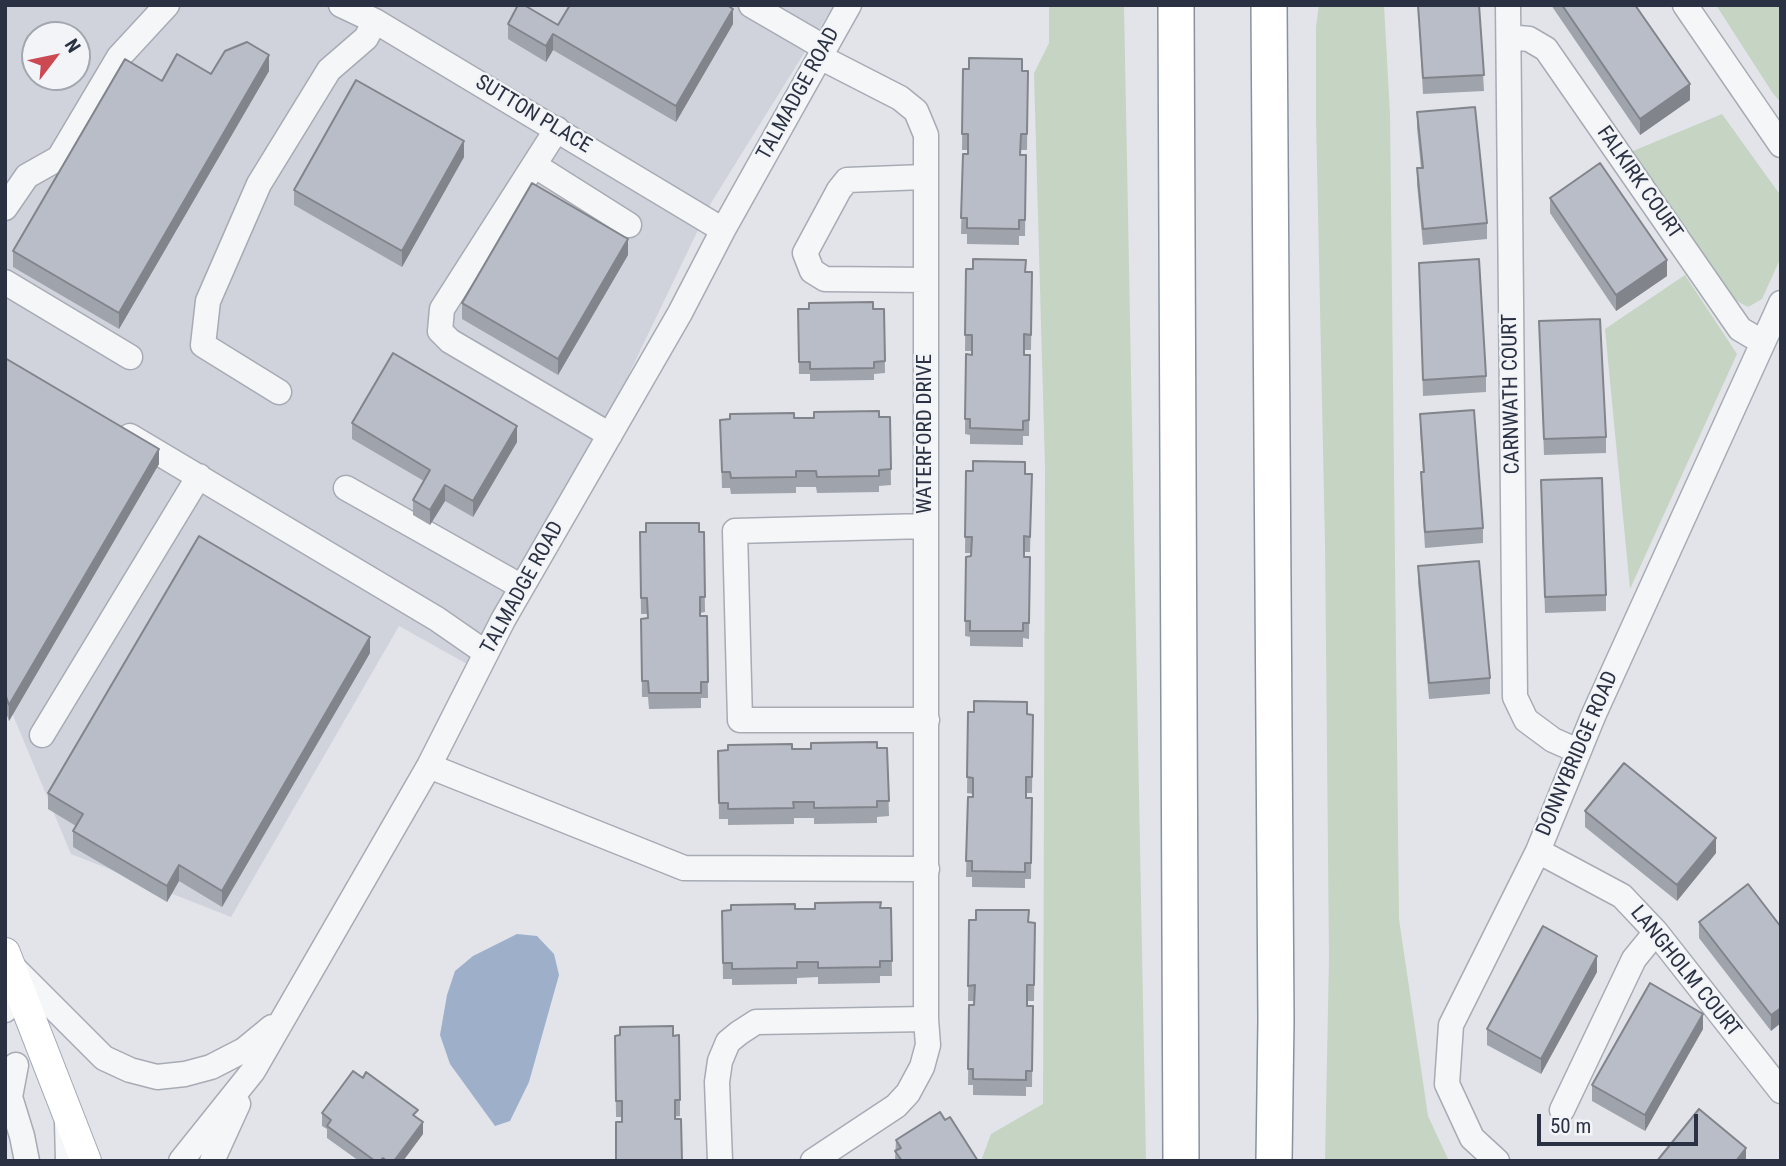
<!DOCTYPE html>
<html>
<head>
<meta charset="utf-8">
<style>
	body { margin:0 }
	#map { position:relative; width:1786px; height:1166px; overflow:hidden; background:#e2e4ea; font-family:"Roboto Condensed",sans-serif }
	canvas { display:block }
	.frame { position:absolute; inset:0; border:7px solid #2a3142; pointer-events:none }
	.north { position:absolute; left:21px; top:21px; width:70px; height:70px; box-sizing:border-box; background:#f2f4f7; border:2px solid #a2a6af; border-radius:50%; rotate:58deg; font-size:19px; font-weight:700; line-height:28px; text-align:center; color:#2a3142 }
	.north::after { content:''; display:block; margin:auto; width:24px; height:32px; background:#cd4952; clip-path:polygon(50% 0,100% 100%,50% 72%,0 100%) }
	.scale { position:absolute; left:1537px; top:1114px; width:161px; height:32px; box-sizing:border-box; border:4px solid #2a3142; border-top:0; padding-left:9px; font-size:21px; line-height:24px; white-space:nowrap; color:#2a3142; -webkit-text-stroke:5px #f2f4f7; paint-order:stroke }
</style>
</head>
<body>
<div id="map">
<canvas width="1786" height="1166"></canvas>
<div class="frame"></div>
<div class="north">N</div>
<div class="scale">50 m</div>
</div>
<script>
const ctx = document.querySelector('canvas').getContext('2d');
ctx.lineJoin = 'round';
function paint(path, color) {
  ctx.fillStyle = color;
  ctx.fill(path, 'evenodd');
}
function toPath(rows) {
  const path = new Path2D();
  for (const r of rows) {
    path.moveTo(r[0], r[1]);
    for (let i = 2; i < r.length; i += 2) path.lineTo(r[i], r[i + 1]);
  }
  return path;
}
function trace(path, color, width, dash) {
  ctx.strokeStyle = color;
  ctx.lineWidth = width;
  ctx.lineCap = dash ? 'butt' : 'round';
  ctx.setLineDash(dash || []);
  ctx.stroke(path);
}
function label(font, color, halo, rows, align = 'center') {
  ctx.font = font + ' "Roboto Condensed",sans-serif';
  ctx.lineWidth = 5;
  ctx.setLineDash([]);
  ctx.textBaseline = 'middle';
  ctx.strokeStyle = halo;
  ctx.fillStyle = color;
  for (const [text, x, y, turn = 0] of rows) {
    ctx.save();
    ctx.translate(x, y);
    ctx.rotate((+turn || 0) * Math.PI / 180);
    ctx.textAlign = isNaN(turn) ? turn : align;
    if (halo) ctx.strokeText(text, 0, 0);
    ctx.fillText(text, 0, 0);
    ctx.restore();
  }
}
paint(toPath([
	[5,5,834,5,711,203,485,674,399,626,231,917,71,854,5,696],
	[35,35,77,35,77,77,35,77]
]), '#d0d3dc');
paint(toPath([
	[1049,5,1124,5,1146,1161,981,1161,991,1134,1043,1104,1045,467,1034,73,1049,43],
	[1319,5,1384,5,1390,114,1399,919,1428,1116,1449,1161,1325,1161,1329,958,1325,543,1316,118,1316,27],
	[1716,5,1781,5,1781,103,1772,92],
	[1722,114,1781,196,1781,257,1762,299,1748,307,1733,299,1633,151],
	[1685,275,1737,354,1630,589,1605,329]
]), '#c6d4c3');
paint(toPath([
	[517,934,537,936,554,954,559,975,529,1082,510,1121,495,1126,450,1064,440,1035,447,995,455,971,473,956]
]), '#9eafca');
const minor = toPath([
	[341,5,375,21,723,230],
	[751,5,825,48],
	[1508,5,1515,697,1526,720,1553,740,1578,751],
	[1685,5,1781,145],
	[1509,37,1529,39,1546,49,1740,329,1762,342],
	[557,129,442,309,440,331,450,341,610,435],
	[534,165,629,225],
	[924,177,847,180,839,190,805,253,812,271,825,279,926,280],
	[5,208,27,176,59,158,119,57,167,5],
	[5,282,130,357],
	[279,392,203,345,208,301,259,184,329,70,366,38,375,21],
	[130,436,437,619,486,653],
	[346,488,522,587],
	[926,526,735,531,740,720,927,720],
	[42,735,199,476],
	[429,766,684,868,927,869],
	[1538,851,1622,896,1656,932,1781,1091],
	[13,967,104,1058,130,1070,157,1077,185,1074,211,1067,244,1050,272,1027],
	[5,1010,19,989],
	[16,1065,10,1097,22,1136,27,1161],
	[1562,1110,1634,959,1656,932],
	[67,1122,68,1161],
	[181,1161,253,1071,429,766,503,620,680,313,723,230,849,5],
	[212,1161,238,1104],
	[720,1161,717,1082,720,1061,728,1042,739,1033,756,1022,926,1019],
	[813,1161,896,1106,908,1093,922,1067,928,1045,926,1019,926,135,916,111,900,98,820,57],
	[1497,1161,1472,1138,1447,1084,1451,1025,1538,851,1594,714,1781,303]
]);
const major = toPath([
	[5,953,86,1161]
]);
const highway = toPath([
	[1176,5,1181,1161],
	[1269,5,1276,1020,1274,1161]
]);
trace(minor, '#a7abb4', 27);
trace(major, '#a1a8b6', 32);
trace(highway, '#8991a1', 38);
trace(minor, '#f5f6f8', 24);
trace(major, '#fff', 30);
trace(highway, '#fff', 35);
paint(toPath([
	[1418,5,1479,5,1484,91,1423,94],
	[1551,5,1635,5,1690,100,1640,135],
	[508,24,558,25,733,24,676,122,553,50,546,62,508,39],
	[963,69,1028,71,1027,150,1021,150,1021,155,1026,155,1025,236,1019,236,1019,245,967,244,967,234,961,234,963,154,968,154,968,150,962,150],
	[269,71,119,329,13,267,13,251,162,81,211,74],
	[1417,112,1487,223,1487,239,1423,245,1417,184,1417,168,1421,168,1417,128],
	[464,157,402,267,294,205,294,190],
	[1550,198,1667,276,1616,311,1550,213],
	[628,255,558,375,462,319,462,303],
	[1419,263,1486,376,1486,392,1423,396],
	[966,269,1026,272,1032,288,1031,350,1024,350,1024,355,1030,355,1029,436,1023,436,1023,445,970,444,970,435,965,434,966,354,972,355,972,351,965,351],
	[798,309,884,309,885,373,874,374,874,380,810,381,810,374,799,374],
	[1539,321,1606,437,1606,453,1544,455],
	[5,358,159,464,9,721,5,710],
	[1420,414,1483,528,1483,543,1425,548,1421,488,1421,472,1423,472,1420,430],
	[890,417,891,485,879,486,879,492,817,493,816,487,796,487,796,493,731,494,730,488,722,488,720,420],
	[352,423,517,442,473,517,445,501,430,525,413,515,413,500,424,481,352,439],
	[966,471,1032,474,1030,552,1024,552,1024,557,1030,557,1029,639,1023,638,1023,647,970,646,970,637,965,636,966,557,971,556,971,553,965,553],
	[1541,496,1606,595,1606,611,1545,613],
	[640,532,704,532,705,612,700,613,700,616,707,616,708,698,701,698,701,708,649,709,648,697,642,697,641,619,647,618,647,614,641,614],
	[1418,566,1490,678,1490,694,1429,699,1418,582],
	[370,653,222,907,179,881,167,902,73,847,73,831,76,826,48,809,48,793],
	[968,712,1033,715,1032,793,1026,793,1026,798,1032,798,1031,879,1025,879,1025,888,972,887,972,877,966,877,968,797,973,797,973,794,967,793],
	[887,748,889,816,877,817,877,823,814,824,814,818,794,818,794,824,728,825,728,819,719,819,718,751],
	[1585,811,1716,853,1677,901,1585,827],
	[891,908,892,976,880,976,880,983,818,984,818,977,797,978,797,984,732,985,732,979,723,979,722,911],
	[969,920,1035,923,1034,1001,1027,1001,1027,1006,1033,1006,1032,1087,1026,1087,1026,1096,973,1095,973,1085,968,1085,969,1005,974,1005,975,1001,968,1001],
	[1699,922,1781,927,1771,1031,1699,938],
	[1597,972,1541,1074,1487,1045,1487,1029],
	[1703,1029,1645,1131,1592,1101,1592,1085],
	[615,1036,673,1036,680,1100,680,1116,622,1122,622,1117,616,1117],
	[322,1113,418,1118,423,1134,403,1161,359,1161,327,1138,327,1129,322,1126],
	[945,1120,978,1161,895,1161,896,1140]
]), '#9fa3ab');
paint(toPath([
	[733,9,733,24,676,122,676,106],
	[553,34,553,50,546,62,546,46],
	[269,55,269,71,119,329,119,313],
	[1690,84,1690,100,1640,135,1640,119],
	[464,141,464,157,402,267,402,251],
	[628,239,628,255,558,375,558,359],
	[1667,260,1667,276,1616,311,1616,295],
	[517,426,517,442,473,517,473,501],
	[159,449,159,464,9,721,9,705],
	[445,485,445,501,430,525,430,510],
	[370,637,370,653,222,907,222,891],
	[1716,838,1716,853,1677,901,1677,885],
	[179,865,179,881,167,902,167,886],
	[1597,956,1597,972,1541,1074,1541,1059],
	[1781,1008,1781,1023,1771,1031,1771,1015],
	[1703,1014,1703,1029,1645,1131,1645,1115],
	[423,1122,423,1134,403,1161,394,1161],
	[1746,1148,1746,1161,1736,1161]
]), '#82848b');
const building = toPath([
	[518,5,524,5,558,25,570,5,727,5,733,9,676,106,553,34,546,46,508,24,518,5],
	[1418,5,1479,5,1484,75,1423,78,1418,5],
	[1562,5,1635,5,1690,84,1640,119,1562,5],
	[247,42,269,55,119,313,13,251,125,59,162,81,177,54,211,74,225,51,247,42],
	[969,58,1022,59,1022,71,1028,71,1027,134,1021,134,1020,155,1026,155,1025,220,1019,220,1019,229,967,228,967,218,961,218,963,154,968,154,968,134,962,134,963,69,969,69,969,58],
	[356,80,464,141,402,251,294,190,356,80],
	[1475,107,1487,223,1423,229,1417,168,1423,168,1417,112,1475,107],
	[1600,163,1667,260,1616,295,1550,198,1600,163],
	[532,183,628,239,558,359,462,303,532,183],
	[973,259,1026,260,1025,272,1032,272,1031,335,1024,334,1024,355,1030,355,1029,420,1023,421,1023,430,970,428,970,419,965,419,966,354,972,355,972,335,965,335,966,269,973,269,973,259],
	[1479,259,1486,376,1423,380,1419,263,1479,259],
	[873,302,873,309,884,309,885,361,874,362,874,368,810,369,810,362,799,362,798,309,809,309,809,303,873,302],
	[1600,319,1606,437,1544,439,1539,321,1600,319],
	[393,353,517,426,473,501,445,485,430,510,413,500,430,470,352,423,393,353],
	[5,358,159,449,9,705,5,694,5,358],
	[1474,410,1483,528,1425,532,1421,472,1424,472,1420,414,1474,410],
	[879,411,879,417,890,417,891,469,879,470,879,476,817,477,816,471,796,471,796,477,731,478,730,472,722,472,720,420,730,419,730,414,794,413,794,418,814,418,814,412,879,411],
	[973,461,1025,462,1025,474,1032,474,1030,537,1024,536,1024,557,1030,557,1029,623,1023,623,1023,631,970,631,970,621,965,621,966,557,971,556,972,537,965,537,966,471,973,471,973,461],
	[1602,478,1606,595,1545,597,1541,480,1602,478],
	[646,523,699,523,699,532,704,532,705,597,700,597,700,616,707,616,708,682,701,682,701,693,649,693,648,681,642,681,641,619,648,618,647,598,641,598,640,532,646,532,646,523],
	[199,536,370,637,222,891,179,865,167,886,73,831,83,814,48,793,199,536],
	[1479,561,1490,678,1429,683,1418,566,1479,561],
	[974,701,1027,702,1027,714,1033,715,1032,777,1026,777,1026,798,1032,798,1031,863,1025,863,1025,872,972,871,972,861,966,861,968,797,973,797,973,778,967,777,968,712,974,712,974,701],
	[877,742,877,748,887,748,889,801,877,801,877,807,814,808,814,802,793,802,794,808,728,809,728,803,719,803,718,751,728,750,728,745,792,744,792,749,811,749,811,743,877,742],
	[1624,763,1716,838,1677,885,1585,811,1624,763],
	[1748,884,1781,927,1781,1008,1771,1015,1699,922,1748,884],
	[881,902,880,908,891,908,892,961,880,961,880,967,818,968,818,962,797,962,797,968,732,969,732,963,723,963,722,911,731,910,731,905,795,904,795,909,815,909,815,903,881,902],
	[976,910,1029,910,1028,922,1035,923,1034,985,1027,985,1027,1006,1033,1006,1032,1071,1026,1071,1026,1080,973,1079,973,1069,968,1069,969,1005,974,1005,975,985,968,986,969,920,976,920,976,910],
	[1543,926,1597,956,1541,1059,1487,1029,1543,926],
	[1650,983,1703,1014,1645,1115,1592,1085,1650,983],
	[673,1026,673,1036,679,1035,680,1100,675,1100,675,1119,681,1119,682,1161,616,1161,616,1122,622,1122,622,1101,616,1101,615,1036,620,1035,620,1027,673,1026],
	[353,1071,363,1078,366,1072,418,1110,413,1115,423,1122,394,1161,387,1161,383,1158,380,1161,375,1161,327,1126,331,1120,322,1113,353,1071],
	[1699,1109,1746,1148,1736,1161,1657,1161,1699,1109],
	[940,1112,945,1120,950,1117,978,1161,902,1161,895,1151,901,1148,896,1140,940,1112]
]);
paint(building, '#b9bdc7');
trace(building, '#82848b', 2);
label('21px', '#2a3142', '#f2f4f7', [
	["TALMADGE ROAD",799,94,-61],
	["SUTTON PLACE",533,115,31],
	["FALKIRK COURT",1639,183,55],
	["CARNWATH COURT",1512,394,-91],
	["WATERFORD DRIVE",926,434,-90],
	["TALMADGE ROAD",523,588,-61],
	["DONNYBRIDGE ROAD",1578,754,-67],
	["LANGHOLM COURT",1685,972,51]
]);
</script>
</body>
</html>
